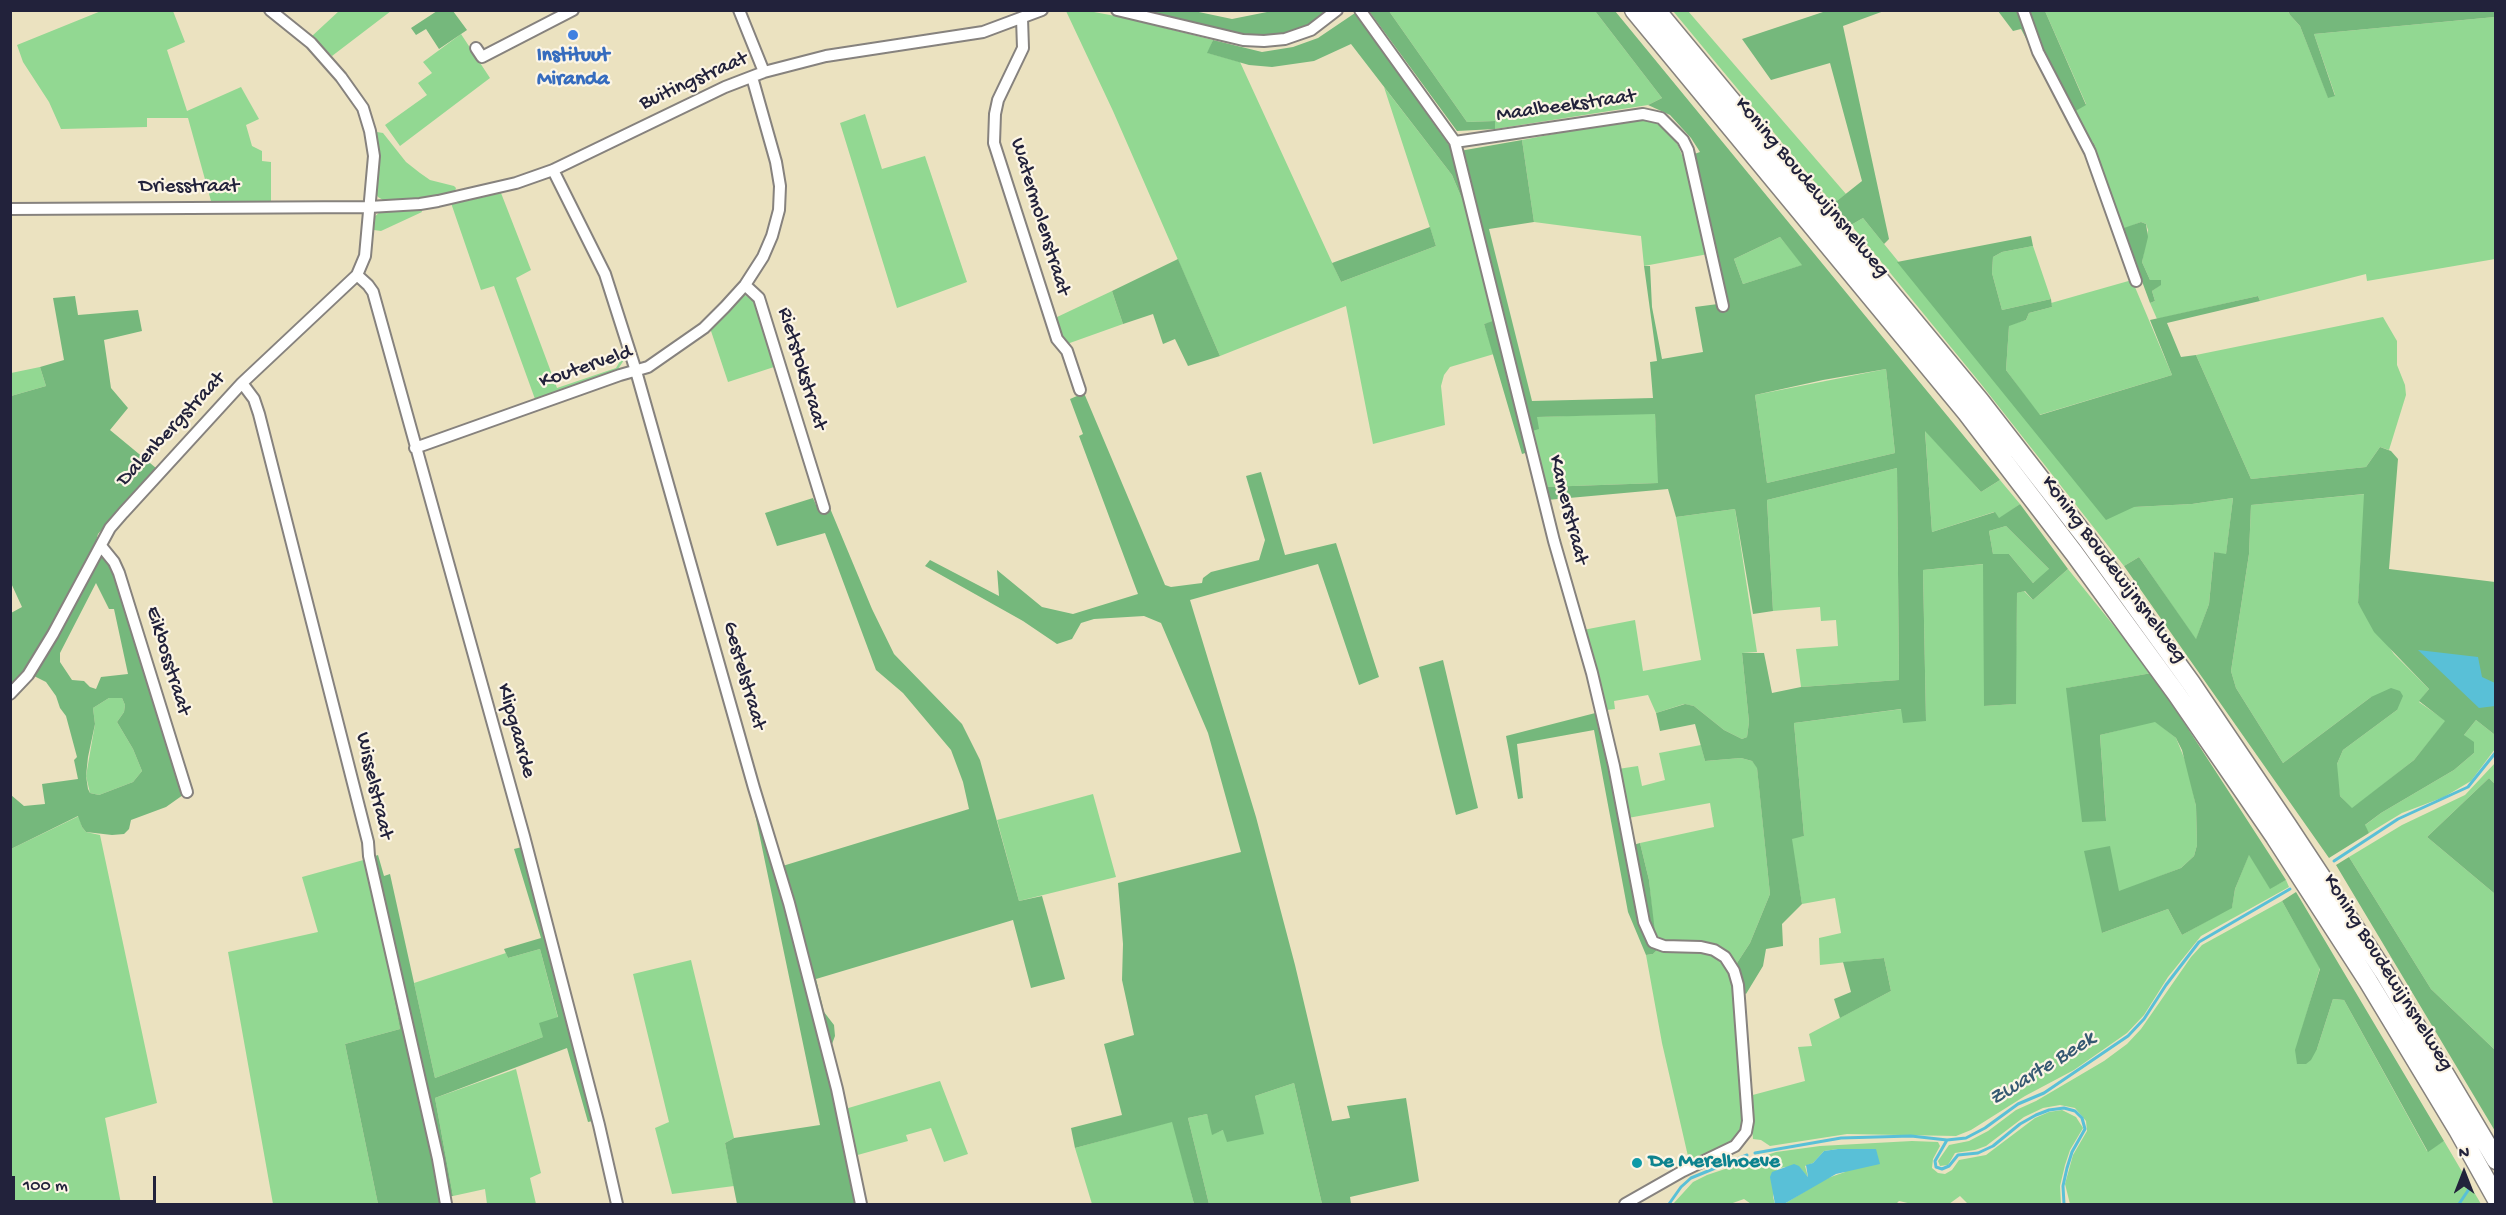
<!DOCTYPE html>
<html>
<head>
<meta charset="utf-8">
<style>
	body { margin:0 }
	#map { position:relative; width:2506px; height:1215px; overflow:hidden; background:#ebe2c0; font-family:"Gochi Hand",sans-serif }
	canvas { display:block }
	.frame { position:absolute; inset:0; border:12px solid #22223b; pointer-events:none }
	.north { position:absolute; left:2434px; top:1143px; width:60px; height:60px; -webkit-text-stroke:4px #fcf5e5; paint-order:stroke; rotate:0deg; font-size:16px; font-weight:700; line-height:24px; text-align:center; color:#22223b }
	.north::after { content:''; display:block; margin:auto; width:21px; height:27px; background:#22223b; clip-path:polygon(50% 0,100% 100%,50% 72%,0 100%) }
	.scale { position:absolute; left:12px; top:1176px; width:144px; height:27px; box-sizing:border-box; border:3px solid #22223b; border-top:0; padding-left:8px; font-size:18px; line-height:21px; white-space:nowrap; color:#22223b; -webkit-text-stroke:4px #fcf5e5; paint-order:stroke }
</style>
</head>
<body>
<div id="map">
<canvas width="2506" height="1215"></canvas>
<div class="frame"></div>
<div class="north">N</div>
<div class="scale">100 m</div>
</div>
<script>
const ctx = document.querySelector('canvas').getContext('2d');
ctx.lineJoin = 'round';
function paint(path, color) {
  ctx.fillStyle = color;
  ctx.fill(path, 'evenodd');
}
function toPath(rows) {
  const path = new Path2D();
  for (const r of rows) {
    path.moveTo(r[0], r[1]);
    for (let i = 2; i < r.length; i += 2) path.lineTo(r[i], r[i + 1]);
  }
  return path;
}
function trace(path, color, width, dash) {
  ctx.strokeStyle = color;
  ctx.lineWidth = width;
  ctx.lineCap = dash ? 'butt' : 'round';
  ctx.setLineDash(dash || []);
  ctx.stroke(path);
}
function label(font, color, halo, rows, align = 'center') {
  ctx.font = font + ' "Gochi Hand",sans-serif';
  ctx.lineWidth = 4.5;
  ctx.setLineDash([]);
  ctx.textBaseline = 'middle';
  ctx.strokeStyle = halo;
  ctx.fillStyle = color;
  for (const [text, x, y, turn = 0] of rows) {
    ctx.save();
    ctx.translate(x, y);
    ctx.rotate((+turn || 0) * Math.PI / 180);
    ctx.textAlign = isNaN(turn) ? turn : align;
    if (halo) ctx.strokeText(text, 0, 0);
    ctx.fillText(text, 0, 0);
    ctx.restore();
  }
}
paint(toPath([
	[101,11,173,11,185,42,167,50,187,111,241,87,259,119,246,125,252,146,262,151,262,161,271,162,271,202,211,201,188,118,147,118,147,127,61,129,49,102,23,62,17,45],
	[339,11,391,11,332,56,312,36],
	[1066,11,1094,12,1121,17,1213,40,1208,53,1240,62,1341,282,1436,246,1384,87,1452,175,1465,206,1493,322,1484,324,1494,354,1450,367,1444,375,1441,386,1445,425,1373,444,1346,306,1220,356,1113,111],
	[1389,11,1595,11,1662,98,1648,105,1495,129,1495,121,1467,122],
	[1673,11,1688,11,1846,194,1833,204],
	[2045,11,2288,11,2290,15,2300,26,2328,97,2335,95,2314,34,2495,17,2495,259,2367,281,2366,274,2260,301,2258,296,2157,319,2150,303,2155,301,2152,291,2160,285,2150,280,2142,262,2148,230,2146,224,2141,222,2124,229,2094,143,2089,144,2075,111,2086,104],
	[461,34,490,78,400,146,385,125,427,95,418,83,432,73,423,62],
	[865,114,882,169,925,156,967,282,897,308,840,123],
	[1645,120,1654,121,1665,128,1678,145,1683,158,1708,254,1644,266,1641,236,1534,222,1522,140,1601,125],
	[377,132,383,133,406,162,420,173,430,180,454,186,456,188,455,191,418,199,383,200,378,197,375,192],
	[501,193,531,270,516,278,557,388,616,368,623,356,626,357,616,372,535,399,494,286,481,290,451,203],
	[421,209,422,212,381,231,374,230,370,227,373,218,380,212],
	[1863,218,2026,419,2134,507,2192,504,2233,498,2226,555,2214,552,2209,604,2196,640,2139,557,2124,566,1981,384,1851,225],
	[1780,237,1803,265,1743,284,1734,259],
	[2033,246,2051,299,2002,310,1992,273,1993,257,2002,252],
	[2132,280,2172,375,2039,415,2006,370,2009,325,2026,320,2029,313,2052,307,2051,303],
	[1112,291,1123,324,1067,344,1059,334,1055,318],
	[745,295,755,302,774,367,728,382,710,328,739,298],
	[2383,317,2397,341,2397,365,2405,385,2406,395,2389,450,2380,447,2366,467,2251,479,2196,355],
	[40,367,46,386,11,396,11,373],
	[1886,369,1895,453,1767,483,1755,395],
	[1655,413,1659,483,1544,487,1531,431,1537,417],
	[1925,430,1981,492,2000,480,2020,504,1999,519,1994,512,1932,532],
	[1897,468,1899,680,1801,687,1796,649,1838,646,1836,620,1821,621,1820,607,1773,611,1767,500],
	[2365,494,2358,603,2394,654,2429,689,2419,702,2446,721,2414,760,2352,809,2340,796,2336,776,2337,764,2343,750,2397,710,2371,697,2283,763,2236,688,2231,671,2249,554,2251,505],
	[1735,509,1757,652,1742,653,1749,722,1747,737,1742,739,1724,730,1694,706,1684,704,1656,713,1648,695,1614,701,1615,709,1607,710,1583,630,1635,620,1643,671,1701,660,1676,517],
	[2006,526,2050,570,2033,583,2009,554,1993,554,1989,531],
	[1984,564,1984,706,2015,704,2017,593,2024,591,2033,600,2068,569,2152,673,2067,688,2106,820,2100,735,2155,721,2176,738,2187,765,2196,806,2197,845,2194,856,2181,868,2119,892,2102,933,2168,909,2182,935,2232,907,2235,889,2249,854,2270,888,2286,880,2289,887,2201,936,2168,977,2144,1015,2127,1033,2074,1070,2025,1096,1971,1130,1956,1136,1847,1134,1770,1146,1761,1140,1753,1139,1749,1096,1805,1081,1798,1047,1812,1046,1809,1034,1891,991,1884,958,1820,965,1819,938,1841,933,1835,898,1802,904,1791,838,1804,836,1794,723,1902,709,1926,721,1923,570],
	[109,698,122,698,125,705,124,712,117,722,133,749,142,771,133,782,99,795,90,793,86,776,95,724,93,708],
	[2476,720,2495,735,2495,749,2471,781,2444,797,2402,813,2369,833,2364,826,2381,813,2454,770,2474,753,2464,735],
	[1701,745,1705,761,1741,758,1752,761,1757,767,1770,894,1750,943,1737,963,1725,952,1675,944,1655,938,1654,932,1649,880,1640,843,1714,827,1710,803,1628,818,1618,769,1638,766,1642,786,1665,780,1659,753],
	[2495,763,2495,784,2489,778,2427,837,2495,894,2495,1050,2431,989,2349,857,2402,825,2465,795],
	[1093,794,1116,877,1019,901,997,820],
	[79,816,82,827,86,832,100,835,157,1103,105,1118,121,1204,11,1204,11,849],
	[367,859,400,1029,345,1044,378,1204,273,1204,228,952,318,932,302,877],
	[2282,901,2320,968,2296,1050,2317,1049,2333,999,2344,1000,2427,1151,2444,1141,2481,1204,2070,1204,2065,1184,2073,1155,2087,1131,2086,1121,2075,1108,2060,1105,2043,1108,2024,1117,1986,1146,1975,1150,1955,1153,1948,1165,1940,1166,1938,1161,1949,1145,1969,1141,1988,1131,2016,1110,2036,1101,2104,1061,2127,1044,2141,1029,2191,957,2202,945],
	[540,949,558,1018,543,1037,435,1078,414,983,506,953,508,958],
	[1657,950,1707,952,1720,958,1733,978,1745,1123,1736,1142,1690,1165,1662,1043,1646,955,1653,954],
	[691,960,734,1138,725,1143,734,1186,672,1194,655,1128,669,1122,633,974],
	[516,1069,541,1173,530,1178,536,1204,487,1204,485,1189,453,1196,435,1098],
	[940,1081,968,1154,944,1162,931,1128,906,1135,908,1141,854,1156,845,1109],
	[1294,1083,1322,1204,1209,1204,1188,1118,1207,1114,1213,1134,1223,1130,1263,1134,1255,1096],
	[2062,1110,2076,1117,2083,1128,2070,1150,2065,1165,2060,1186,2061,1204,1968,1204,1960,1196,1949,1204,1912,1204,1899,1201,1896,1204,1784,1204,1825,1179,1845,1172,1838,1149,1824,1151,1813,1163,1805,1166,1808,1177,1800,1168,1785,1167,1777,1169,1773,1197,1775,1204,1751,1204,1744,1199,1730,1204,1673,1204,1693,1182,1707,1175,1776,1152,1820,1146,1912,1141,1938,1142,1940,1146,1933,1159,1932,1168,1938,1173,1945,1174,1952,1170,1959,1160,1986,1155,2035,1118,2049,1112],
	[1173,1121,1194,1204,1092,1204,1075,1148]
]), '#92d892');
paint(toPath([
	[1829,10,1884,11,1843,26,1889,239,1884,244,1863,218,1851,225,1833,204,1862,181,1830,63,1771,80,1742,39],
	[2495,10,2495,17,2314,34,2335,96,2328,98,2300,26,2290,15,2288,11],
	[453,11,467,30,439,49,426,29,416,35,411,28,437,11],
	[1138,11,1194,11,1232,19,1272,11,1328,11,1306,27,1281,35,1262,36,1235,33],
	[1369,11,1389,11,1467,122,1495,121,1495,129,1457,131],
	[1595,11,1615,11,2000,480,1981,492,1925,431,1932,532,1995,512,1999,518,2020,504,2068,569,2033,600,2025,591,2017,593,2016,704,1984,706,1983,564,1923,570,1926,721,1903,723,1901,709,1794,723,1804,836,1792,839,1802,904,1782,924,1783,946,1766,949,1763,966,1746,994,1742,992,1737,963,1750,943,1770,894,1757,768,1752,761,1741,758,1705,761,1695,724,1660,731,1656,713,1685,704,1694,706,1724,730,1742,739,1747,737,1749,722,1742,653,1764,653,1772,693,1801,687,1899,680,1897,468,1767,500,1773,611,1753,614,1735,509,1676,517,1668,489,1547,500,1544,487,1658,483,1655,414,1537,417,1539,429,1532,431,1535,450,1522,454,1484,324,1493,321,1465,206,1452,175,1351,44,1314,61,1272,67,1249,65,1207,53,1213,40,1262,52,1293,47,1318,38,1355,13,1454,152,1522,140,1534,222,1489,229,1532,401,1653,398,1650,362,1657,361,1644,266,1650,266,1652,307,1662,359,1703,352,1695,307,1718,304,1683,158,1700,152,1691,138,1670,115,1648,105,1662,98],
	[1780,237,1802,265,1743,284,1734,259],
	[1886,369,1895,453,1767,483,1755,395,1823,380],
	[2006,526,2049,569,2033,583,2009,554,1993,554,1989,531],
	[1998,11,2045,11,2086,105,2067,116,2021,29,2013,31],
	[2094,143,2124,228,2141,222,2146,224,2148,237,2142,262,2150,280,2161,280,2161,285,2152,291,2155,301,2150,303,2126,238,2116,242,2083,145],
	[1430,227,1436,246,1341,282,1332,263],
	[2031,236,2033,246,2002,252,1993,257,1992,273,2002,310,2051,299,2052,307,2029,313,2026,320,2009,326,2006,370,2040,415,2172,375,2150,320,2258,296,2260,301,2167,323,2181,357,2196,355,2251,479,2366,467,2380,447,2391,451,2398,459,2389,569,2495,582,2495,735,2476,720,2464,735,2474,742,2474,753,2454,770,2381,813,2365,825,2369,833,2329,858,2124,566,2139,557,2196,639,2209,604,2214,552,2226,554,2233,498,2192,504,2134,507,2106,520,1897,262],
	[2364,494,2358,603,2374,632,2429,689,2419,701,2445,721,2414,760,2352,808,2340,796,2337,764,2343,750,2397,710,2403,696,2400,691,2391,688,2371,697,2283,763,2236,688,2231,671,2249,554,2251,505],
	[1178,259,1220,356,1188,366,1175,339,1163,344,1153,314,1123,324,1112,291],
	[75,296,78,315,138,310,142,331,104,340,111,388,128,408,110,430,156,468,98,534,94,549,112,566,183,795,166,807,131,820,129,829,124,834,112,835,86,832,82,827,78,816,11,849,11,795,24,806,45,804,42,784,78,779,74,760,77,757,66,716,60,708,56,696,46,682,24,671,11,687,11,613,22,607,11,583,11,396,46,386,40,367,64,360,53,298],
	[96,583,109,609,114,609,128,674,101,677,96,689,90,687,84,681,72,680,60,662,60,653],
	[109,698,122,698,125,705,124,712,117,722,133,749,142,771,133,782,99,795,90,793,88,789,86,776,88,757,95,724,93,708],
	[1084,393,1165,585,1171,587,1202,583,1203,578,1211,572,1259,560,1265,540,1246,476,1261,472,1285,555,1336,543,1379,677,1359,685,1318,564,1190,600,1256,817,1295,965,1332,1121,1350,1118,1347,1106,1406,1098,1419,1181,1350,1197,1351,1204,1322,1204,1294,1083,1255,1096,1264,1134,1227,1142,1223,1130,1212,1135,1207,1114,1188,1118,1209,1204,1194,1204,1172,1122,1075,1148,1071,1128,1122,1115,1104,1044,1134,1035,1122,980,1123,944,1118,883,1241,852,1208,733,1161,623,1144,616,1094,619,1081,623,1072,639,1057,644,1023,621,925,566,930,560,999,596,997,570,1042,607,1073,614,1138,594,1079,436,1083,434,1070,399],
	[813,498,816,505,827,501,872,609,894,654,962,724,980,760,1019,901,1042,896,1065,979,1031,988,1013,920,816,979,824,1012,834,1025,835,1036,832,1044,823,1046,856,1204,737,1204,725,1143,734,1138,820,1125,754,809,758,808,776,868,969,809,963,782,951,750,903,693,876,670,825,533,777,546,765,513],
	[1443,660,1478,808,1456,815,1419,667],
	[2152,673,2286,880,2270,889,2249,855,2235,889,2232,908,2182,935,2168,909,2102,933,2084,851,2110,846,2119,891,2181,868,2194,856,2197,845,2196,806,2182,750,2176,738,2155,722,2100,735,2106,821,2082,822,2066,688],
	[1607,710,1633,845,1640,843,1649,880,1657,950,1653,954,1646,955,1628,912,1594,730,1517,744,1523,798,1518,799,1506,736],
	[2489,778,2495,784,2495,894,2427,837],
	[522,847,602,1119,588,1122,567,1048,435,1098,453,1196,443,1197,444,1204,378,1204,345,1044,400,1029,367,859,378,855,384,876,390,874,435,1078,543,1037,539,1023,558,1017,540,949,508,958,504,949,541,938,514,849],
	[2349,857,2431,989,2495,1050,2495,1131,2336,865],
	[2296,892,2444,1141,2428,1152,2344,1000,2333,999,2317,1049,2311,1060,2306,1064,2297,1064,2295,1050,2320,969,2282,901],
	[1884,958,1891,991,1840,1018,1834,999,1851,992,1843,962]
]), '#75b87c');
paint(toPath([
	[2418,650,2478,657,2482,677,2495,683,2495,706,2479,708],
	[1838,1149,1876,1149,1880,1164,1836,1174,1784,1204,1775,1204,1770,1177,1772,1172,1794,1164,1799,1166,1808,1177,1806,1165,1813,1163,1824,1151]
]), '#59c0d7');
trace(toPath([
	[2334,861,2398,819,2468,787,2496,752],
	[1947,1140,1935,1161,1936,1167,1942,1169,1949,1166,1958,1155,1978,1153,1993,1146,2020,1124,2036,1115,2049,1110,2064,1108,2075,1111,2082,1118,2085,1129,2072,1152,2067,1168,2063,1186,2064,1204],
	[1755,1153,1841,1138,1911,1136,1947,1140,1966,1138,1985,1128,2018,1104,2044,1093,2128,1036,2144,1019,2166,985,2199,942,2290,889],
	[1669,1204,1681,1187,1691,1178,1747,1155],
	[2459,1204,2469,1189]
]), '#59c0d7', 3);
const street = toPath([
	[739,10,764,72],
	[1117,10,1243,40,1264,41,1285,39,1311,30,1337,10],
	[1360,10,1455,142,1554,541,1592,673,1614,766,1644,922,1653,942,1664,946,1701,947,1714,950,1725,957,1734,971,1738,985,1748,1121,1746,1132,1735,1146,1683,1171,1625,1204],
	[2023,10,2038,52,2090,152,2136,281],
	[1022,18,1023,48,998,100,995,114,994,143,1057,339,1067,351,1080,390],
	[476,48,482,57,573,10],
	[1455,142,1643,114,1661,118,1683,140,1688,150,1723,306],
	[553,170,605,274,636,371,754,788,789,903,837,1089,861,1204],
	[10,209,369,207,420,204,438,201,516,183,553,170,725,87,764,72,826,56,983,32,1042,10],
	[357,275,368,285,373,292,524,836,599,1125,617,1204],
	[745,285,759,298,824,508],
	[242,383,254,399,259,414,368,842,369,856,438,1159,446,1204],
	[415,448,620,375,648,367,704,328,725,307,745,285,763,257,772,236,779,210,780,186,776,162,752,77],
	[101,546,114,562,119,573,187,792],
	[10,694,28,675,53,634,110,528,123,513,242,383,357,275,365,256,374,156,370,131,363,108,341,77,311,43,270,10]
]);
const highway = toPath([
	[1634,10,1967,413,2074,553,2176,693,2275,837,2368,981,2458,1130,2496,1198],
	[1656,10,1980,401,2087,539,2191,683,2287,825,2384,972,2496,1160]
]);
trace(street, '#86827e', 14);
trace(highway, '#86827e', 21);
trace(street, '#fff', 10);
trace(highway, '#fff', 18);
for (const [x, y, r, color] of [
	[573,35,6,"#3f7fe0"],
	[1637,1163,6,"#0f9aa8"]
]) {
  const dot = new Path2D();
  dot.arc(x, y, r, 0, 2 * Math.PI);
  ctx.fillStyle = color;
  ctx.fill(dot);
  trace(dot, '#fcf5e5', 2);
}
label('bold 21px', '#366cbe', '#fcf5e5', [
	["Instituut",573,57],
	["Miranda",573,81]
]);
label('21px', '#22223b', '#fcf5e5', [
	["Buitingstraat",694,82,-24],
	["Maalbeekstraat",1566,107,-8],
	["Driesstraat",189,188],
	["Koning Boudewijnsnelweg",1811,188,50],
	["Watermolenstraat",1039,217,73],
	["Kouterveld",586,368,-19],
	["Rietstokstraat",801,369,73],
	["Dalenbergstraat",172,430,-47],
	["Kamerstraat",1567,510,76],
	["Koning Boudewijnsnelweg",2113,570,53],
	["Eikbosstraat",167,661,73],
	["Gestelstraat",743,676,74],
	["Klipgaarde",515,731,74],
	["Wisselstraat",373,786,77],
	["Koning Boudewijnsnelweg",2387,973,58]
]);
label('bold 21px', '#0d838f', '#fcf5e5', [
	["De Merelhoeve",1649,1163]
], 'left');
label('italic 22px', '#355972', '#fcf5e5', [
	["Zwarte Beek",2043,1070,-32]
]);
</script>
</body>
</html>
